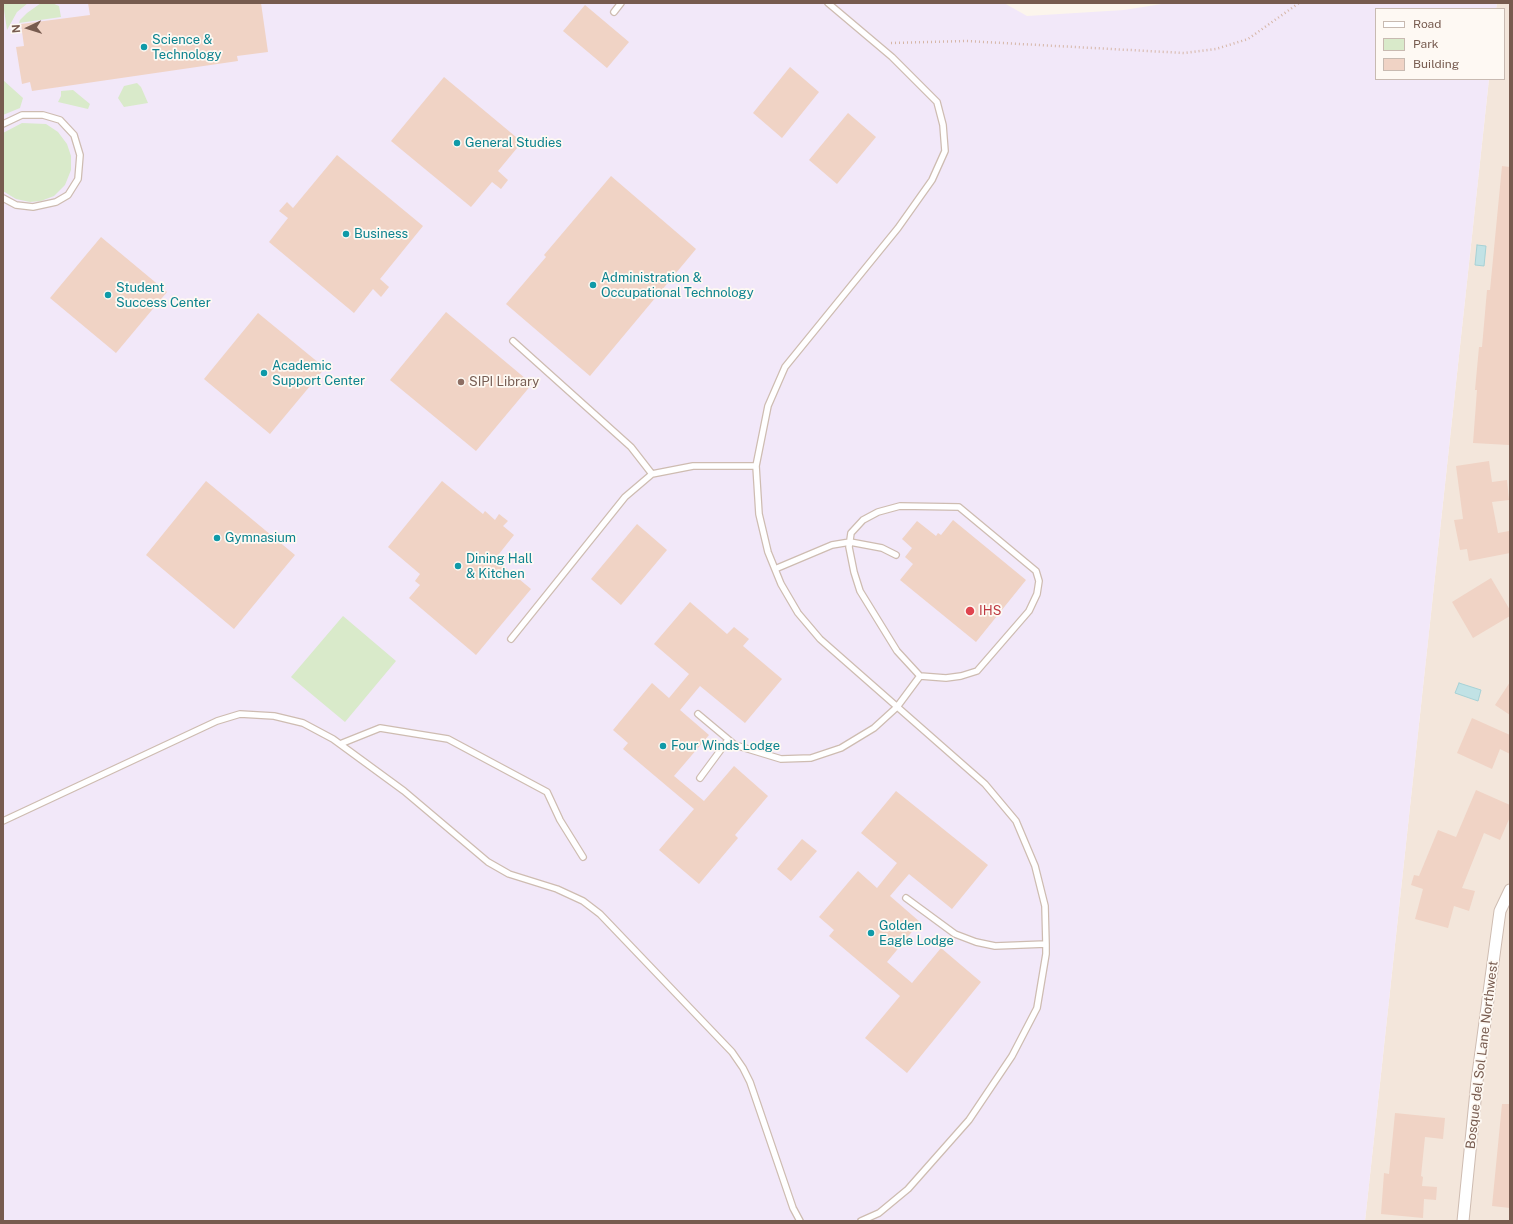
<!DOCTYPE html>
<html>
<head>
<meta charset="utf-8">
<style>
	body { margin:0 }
	#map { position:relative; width:1513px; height:1224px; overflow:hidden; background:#fcf5ec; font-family:"Public Sans",sans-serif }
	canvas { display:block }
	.frame { position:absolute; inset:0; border:4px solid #775b4f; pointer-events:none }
	.legend { position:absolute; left:1375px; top:8px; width:130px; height:72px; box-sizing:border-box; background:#fef9f3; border:1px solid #c8bab1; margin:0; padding:5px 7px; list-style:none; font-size:12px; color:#775b4f }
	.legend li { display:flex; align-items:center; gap:8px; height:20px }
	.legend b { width:20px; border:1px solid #c8bab1 }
	.north { position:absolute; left:8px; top:8px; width:40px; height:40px; -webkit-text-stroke:3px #fef9f3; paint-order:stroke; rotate:266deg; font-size:11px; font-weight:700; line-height:16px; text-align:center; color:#775b4f }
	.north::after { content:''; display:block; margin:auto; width:14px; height:18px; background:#775b4f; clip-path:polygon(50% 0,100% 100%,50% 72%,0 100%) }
</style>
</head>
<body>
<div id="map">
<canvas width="1513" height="1224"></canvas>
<div class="frame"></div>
<ul class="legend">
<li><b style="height:5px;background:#fff"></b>Road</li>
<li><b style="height:11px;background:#d9eaca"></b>Park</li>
<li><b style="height:11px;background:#f0d3c5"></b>Building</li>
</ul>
<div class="north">N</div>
</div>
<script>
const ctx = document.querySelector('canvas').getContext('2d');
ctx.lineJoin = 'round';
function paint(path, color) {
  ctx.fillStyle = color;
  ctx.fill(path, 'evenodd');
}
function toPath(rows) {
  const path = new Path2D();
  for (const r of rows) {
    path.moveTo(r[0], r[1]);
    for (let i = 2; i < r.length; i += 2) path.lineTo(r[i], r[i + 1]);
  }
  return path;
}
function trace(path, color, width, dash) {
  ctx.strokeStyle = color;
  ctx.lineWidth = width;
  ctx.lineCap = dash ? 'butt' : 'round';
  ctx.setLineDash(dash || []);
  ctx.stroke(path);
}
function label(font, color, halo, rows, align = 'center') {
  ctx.font = font + ' "Public Sans",sans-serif';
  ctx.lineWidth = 3.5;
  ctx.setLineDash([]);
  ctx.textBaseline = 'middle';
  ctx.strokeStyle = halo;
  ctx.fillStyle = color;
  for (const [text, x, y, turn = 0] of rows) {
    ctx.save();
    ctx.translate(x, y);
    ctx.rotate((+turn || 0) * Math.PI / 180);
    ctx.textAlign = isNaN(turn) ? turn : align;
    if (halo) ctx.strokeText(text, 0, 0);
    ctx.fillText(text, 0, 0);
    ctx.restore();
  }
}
paint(toPath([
	[1497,3,1510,3,1510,1221,1365,1221,1489,79,1504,79,1504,9,1496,9]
]), '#f3e6db');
paint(toPath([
	[3,3,1004,3,1027,16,1124,10,1168,3,1497,3,1496,9,1376,9,1376,79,1489,79,1365,1221,3,1221]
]), '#f2e8f9');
paint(toPath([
	[3,3,28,3,17,12,7,30],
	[41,3,52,3,59,6,61,17,19,23,20,20,27,13],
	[3,80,23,98,20,108,3,115],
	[137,83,141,87,148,103,124,107,118,98,124,86],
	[73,90,90,104,88,109,58,102,61,96,61,91],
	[22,123,46,124,58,132,67,144,71,156,71,170,65,185,54,196,41,201,30,202,16,199,3,191,3,133],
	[343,616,396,661,345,722,291,677]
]), '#d9eaca');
const water = toPath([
	[1477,245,1486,246,1484,266,1475,265,1477,245],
	[1459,683,1481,690,1478,701,1455,693,1459,683]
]);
paint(water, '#c1e2e5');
trace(water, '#a7d2d6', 1);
paint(toPath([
	[88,3,261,3,268,52,237,56,238,61,32,91,30,82,22,84,16,47,24,46,21,24,90,15],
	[585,5,629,42,607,68,563,31],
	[790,67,819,92,782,138,753,113],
	[444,77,522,142,498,171,508,180,501,189,492,182,471,207,391,141],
	[848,113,876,137,837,184,809,160],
	[337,155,423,226,380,279,389,287,381,297,373,289,354,313,269,242,288,218,279,211,287,202,293,208],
	[1502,166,1510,167,1509,445,1473,443,1477,390,1475,390,1479,347,1482,347,1487,290,1490,290],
	[611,176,696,249,590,376,506,304,546,257,544,255],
	[101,237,167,292,116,353,50,298],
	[446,312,532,384,476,451,390,380],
	[258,313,325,368,270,434,204,379],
	[1489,461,1492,482,1507,480,1509,500,1492,502,1498,533,1509,531,1510,553,1469,561,1467,549,1460,550,1454,520,1463,519,1456,466],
	[206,481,295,555,234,629,146,555],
	[442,481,483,514,485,511,495,520,499,514,508,521,503,526,514,535,495,559,531,589,476,655,409,598,420,585,415,581,420,574,388,547],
	[953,520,1026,580,976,642,900,580,913,564,905,557,912,548,902,539,917,521,936,536,938,533,941,535],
	[637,524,667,550,621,605,591,579],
	[1491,578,1510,610,1510,616,1473,638,1452,602],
	[690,602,727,634,734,627,749,639,743,646,782,679,745,723,700,686,680,710,709,735,674,776,704,801,734,766,768,796,735,835,738,838,699,884,659,850,694,809,623,749,628,743,613,730,652,683,669,698,689,674,654,644],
	[1510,682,1510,715,1495,705],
	[1472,718,1510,735,1510,754,1500,749,1492,769,1457,753],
	[1476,790,1510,805,1510,817,1500,840,1484,833,1462,888,1475,891,1469,911,1454,906,1448,928,1415,919,1423,889,1411,885,1414,875,1419,876,1438,830,1456,837],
	[896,791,988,865,952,909,909,874,890,896,920,922,887,962,912,983,941,948,981,982,907,1073,865,1038,900,996,829,936,834,930,819,917,858,871,877,888,897,863,861,833],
	[802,839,817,851,791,881,777,869],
	[1502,1104,1510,1104,1510,1208,1492,1206],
	[1395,1113,1445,1118,1443,1139,1425,1137,1421,1176,1423,1177,1422,1186,1437,1187,1436,1200,1424,1199,1423,1218,1381,1214,1384,1173,1389,1174]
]), '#f0d3c5');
const service = toPath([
	[828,3,892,57,937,102,943,125,945,151,932,180,898,228,785,367,768,406,756,466,759,514,768,552,781,584,798,613,820,639,985,784,1016,821,1035,866,1045,906,1046,944,1046,954,1037,1008,1012,1056,969,1120,908,1189,879,1213,861,1221],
	[614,12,621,3],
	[3,124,22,115,43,115,60,120,74,135,80,155,78,179,68,195,56,202,33,207,16,205,3,198],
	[513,341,631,447,652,474],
	[775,569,832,545,850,542,882,548,896,555],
	[511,639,625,497,652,474,693,466,756,466],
	[698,714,735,745,781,759,811,758,841,748,874,728,897,707,920,676,946,678,961,676,977,671,1029,611,1037,594,1039,581,1036,571,959,507,900,506,878,512,863,520,851,533,849,547,854,572,860,591,897,651,920,676],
	[340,744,380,728,448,739,547,792,560,820,583,857],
	[700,778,728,740],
	[3,821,217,721,240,714,274,716,303,723,333,739,404,791,488,862,509,874,557,889,583,901,600,914,732,1052,743,1068,750,1082,793,1208,800,1221],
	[906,898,955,934,976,942,995,946,1046,944]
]);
const minor = toPath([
	[1463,1221,1477,1081,1500,911,1510,890]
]);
trace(service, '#cebcb1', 8);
trace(minor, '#cebcb1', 13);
trace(toPath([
	[891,43,966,41,1184,53,1216,49,1248,39,1299,3]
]), '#d6b6a7', 2.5, [1, 3]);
trace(service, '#fff', 5.5);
trace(minor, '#fff', 11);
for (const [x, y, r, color] of [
	[144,47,4,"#0f9aa8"],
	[457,143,4,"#0f9aa8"],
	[346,234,4,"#0f9aa8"],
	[593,285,4,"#0f9aa8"],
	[108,295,4,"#0f9aa8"],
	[264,373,4,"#0f9aa8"],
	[461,382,4,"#8d6e63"],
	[217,538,4,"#0f9aa8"],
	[458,566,4,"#0f9aa8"],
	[970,611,5,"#e0444e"],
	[663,746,4,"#0f9aa8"],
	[871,933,4,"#0f9aa8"]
]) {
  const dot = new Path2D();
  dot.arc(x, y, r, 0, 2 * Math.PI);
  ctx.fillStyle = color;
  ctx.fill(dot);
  trace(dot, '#fef9f3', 1.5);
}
label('13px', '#0d838f', '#fef9f3', [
	["Science &",152,40],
	["Technology",152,55],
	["General Studies",465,143],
	["Business",354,234],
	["Administration &",601,278],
	["Occupational Technology",601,293],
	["Student",116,288],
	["Success Center",116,303],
	["Academic",272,366],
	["Support Center",272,381],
	["Gymnasium",225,538],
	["Dining Hall",466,559],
	["& Kitchen",466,574],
	["Four Winds Lodge",671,746],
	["Golden",879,926],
	["Eagle Lodge",879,941]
], 'left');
label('13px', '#785e54', '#fef9f3', [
	["SIPI Library",469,382]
], 'left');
label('13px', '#be3a42', '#fef9f3', [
	["IHS",979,611]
], 'left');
label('13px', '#775b4f', '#fef9f3', [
	["Bosque del Sol Lane Northwest",1482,1055,-83]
]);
</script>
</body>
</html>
